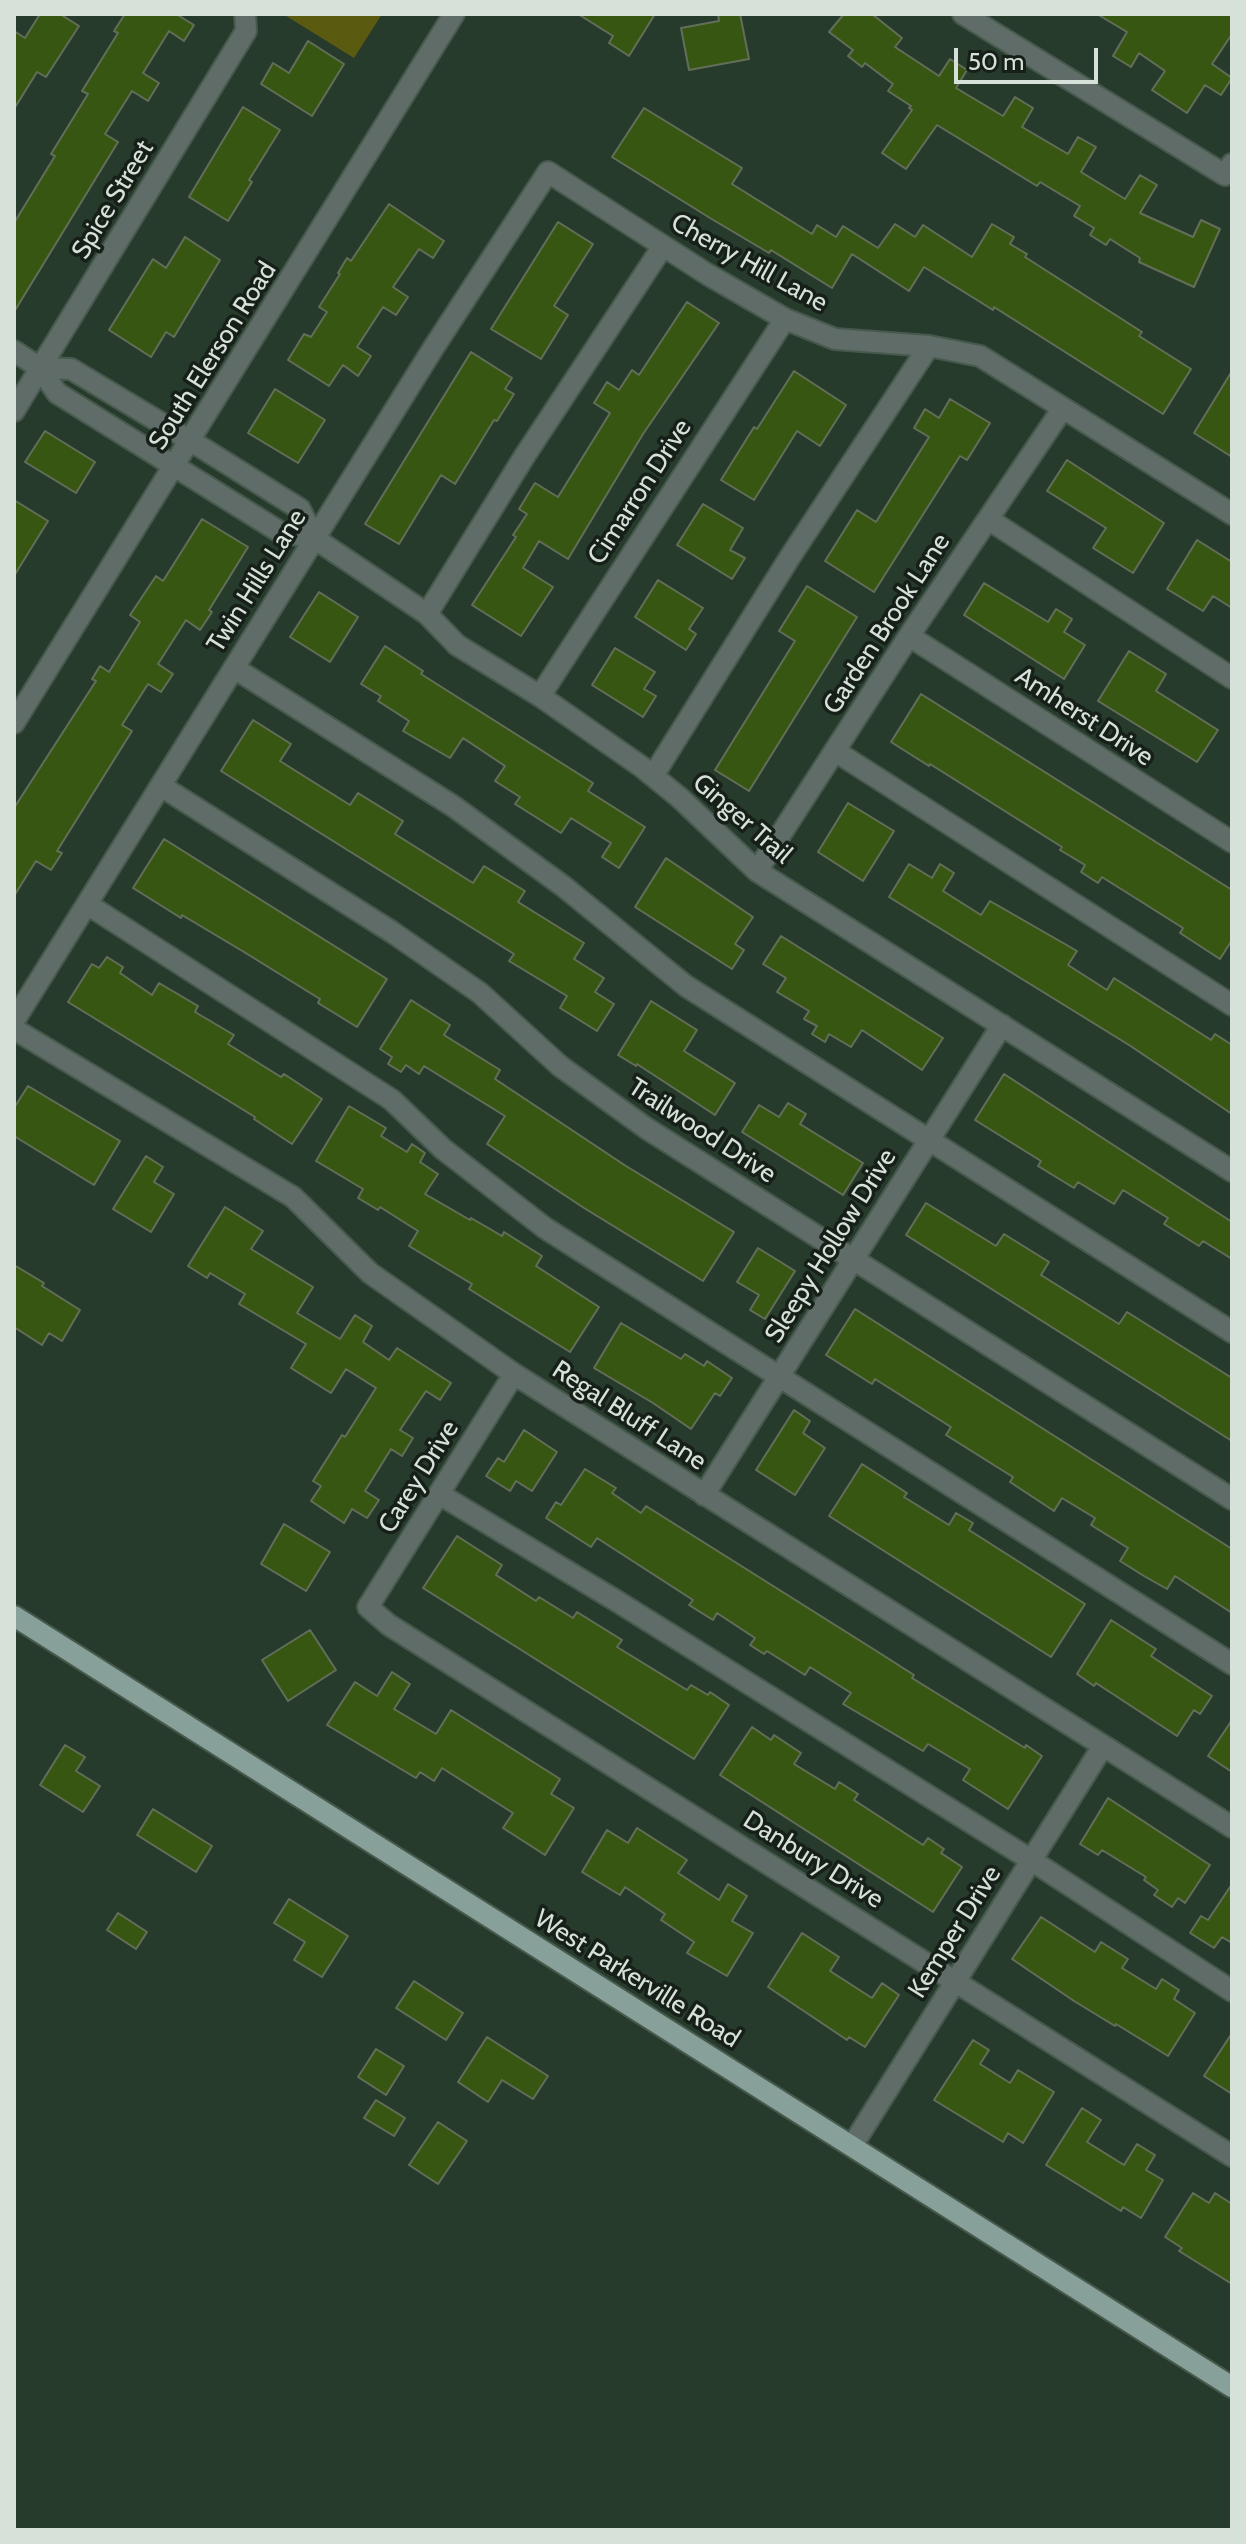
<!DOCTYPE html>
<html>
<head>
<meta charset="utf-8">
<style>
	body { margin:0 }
	#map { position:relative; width:1246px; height:2544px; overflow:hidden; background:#273b2d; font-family:Cabin,sans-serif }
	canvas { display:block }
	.frame { position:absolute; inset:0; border:16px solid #d6e2d9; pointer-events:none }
	.scale { position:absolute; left:954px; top:48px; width:144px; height:36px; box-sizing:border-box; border:4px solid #d6e2d9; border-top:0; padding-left:10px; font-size:24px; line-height:28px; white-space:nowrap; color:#d6e2d9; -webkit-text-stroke:6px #171f19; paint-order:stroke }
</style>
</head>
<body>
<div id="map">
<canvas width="1246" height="2544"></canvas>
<div class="frame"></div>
<div class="scale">50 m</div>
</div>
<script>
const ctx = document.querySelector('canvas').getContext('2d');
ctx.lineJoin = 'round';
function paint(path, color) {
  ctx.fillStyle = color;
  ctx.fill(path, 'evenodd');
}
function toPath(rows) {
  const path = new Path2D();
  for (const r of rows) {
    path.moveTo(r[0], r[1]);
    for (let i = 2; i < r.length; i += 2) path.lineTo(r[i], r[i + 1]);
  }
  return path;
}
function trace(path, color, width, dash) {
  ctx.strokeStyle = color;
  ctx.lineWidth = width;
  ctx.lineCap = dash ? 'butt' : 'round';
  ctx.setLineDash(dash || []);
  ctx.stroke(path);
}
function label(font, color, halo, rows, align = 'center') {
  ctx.font = font + ' Cabin,sans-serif';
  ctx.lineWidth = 7;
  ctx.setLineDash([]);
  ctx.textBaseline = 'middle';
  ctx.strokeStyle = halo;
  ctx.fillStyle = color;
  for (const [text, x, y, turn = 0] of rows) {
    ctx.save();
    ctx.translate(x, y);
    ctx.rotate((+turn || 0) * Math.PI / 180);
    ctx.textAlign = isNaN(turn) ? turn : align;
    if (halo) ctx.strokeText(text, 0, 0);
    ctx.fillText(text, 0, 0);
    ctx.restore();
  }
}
paint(toPath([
	[283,14,382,14,354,58]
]), '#5b5a11');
const building = toPath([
	[40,14,60,14,79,26,46,77,37,72,14,109,14,31,25,38,40,14],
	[125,14,176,14,194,25,184,41,169,31,143,73,159,83,148,101,132,91,105,134,118,142,14,312,14,223,55,156,51,154,88,94,82,91,118,33,114,31,125,14],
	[578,14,655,14,629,56,609,43,613,36,578,14],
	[718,14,740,14,749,59,689,70,681,28,719,21,718,14],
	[844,14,872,14,902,38,895,47,939,76,950,59,967,70,956,88,1003,116,1015,97,1033,108,1022,127,1068,154,1078,137,1096,147,1081,172,1125,199,1140,175,1157,185,1140,213,1193,237,1201,220,1220,229,1194,287,1139,262,1140,258,1110,239,1106,245,1090,235,1094,228,1074,216,1080,206,1040,182,1037,186,937,125,906,169,882,153,912,110,909,108,911,106,888,91,893,84,865,63,862,67,848,56,853,50,829,32,844,14],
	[1097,14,1232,14,1232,34,1212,64,1232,78,1221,95,1205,85,1187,113,1152,90,1165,71,1139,53,1131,67,1113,56,1127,32,1097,14],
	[308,41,344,64,312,116,261,84,273,63,289,73,308,41],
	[243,107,280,130,249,180,252,182,228,221,189,197,243,107],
	[644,108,742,168,732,184,812,234,817,225,836,237,843,226,878,248,895,224,915,237,923,225,972,257,992,224,1014,237,1010,244,1027,254,1025,257,1142,332,1139,336,1191,369,1163,414,994,307,993,310,924,267,909,291,852,254,832,288,771,250,769,253,710,218,612,157,644,108],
	[389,204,444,241,433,258,419,249,393,287,408,297,396,315,383,307,357,347,371,356,358,376,343,365,329,386,288,360,304,334,311,337,327,312,319,307,340,274,338,273,347,258,351,261,389,204],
	[558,222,593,244,554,306,568,315,541,359,491,329,558,222],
	[185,237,220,260,174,337,166,332,151,357,109,330,153,259,166,268,185,237],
	[687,302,719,323,643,434,568,559,539,541,523,568,553,587,521,636,472,605,516,537,513,535,527,514,519,509,535,483,558,497,610,413,594,403,607,382,619,390,632,370,639,375,687,302],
	[471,352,512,378,505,389,514,394,497,421,494,420,455,484,441,475,399,544,365,524,471,352],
	[794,371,846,405,820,446,797,431,754,500,721,480,754,427,757,429,794,371],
	[1232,371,1232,457,1194,433,1232,371],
	[275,389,325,420,298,463,248,433,275,389],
	[950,399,990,423,967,460,960,456,874,592,825,561,857,510,876,522,929,437,914,428,925,409,939,418,950,399],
	[45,431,95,462,76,493,25,462,45,431],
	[1067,460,1164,523,1133,573,1093,548,1106,528,1047,491,1067,460],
	[14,500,48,521,14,576,14,500],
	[703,504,743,528,730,550,745,558,732,579,677,545,703,504],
	[202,519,248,547,209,610,212,612,200,630,186,620,158,664,173,674,161,692,148,684,122,725,132,731,57,851,62,853,51,870,36,861,14,896,14,808,96,681,92,679,100,666,109,672,140,622,130,615,156,576,163,581,202,519],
	[1197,540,1232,562,1232,608,1213,596,1203,611,1167,589,1197,540],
	[658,580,703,608,689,629,696,634,686,650,635,617,658,580],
	[984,583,1048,622,1056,609,1072,619,1064,632,1085,645,1064,679,964,615,984,583],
	[807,586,857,617,749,791,715,770,795,641,779,631,807,586],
	[319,592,358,617,330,662,290,637,319,592],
	[385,646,423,671,421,674,593,783,588,791,645,827,619,868,602,857,611,843,571,818,561,833,515,804,520,797,495,781,505,766,463,738,450,758,403,731,409,721,378,701,381,696,361,684,385,646],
	[615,648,655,672,644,689,656,696,643,717,592,685,615,648],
	[1129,651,1166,674,1156,691,1218,730,1197,762,1098,701,1129,651],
	[921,694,1232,890,1232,940,1220,959,1180,933,1183,928,1102,877,1098,883,1081,872,1085,865,1060,850,1062,847,930,764,929,766,891,742,921,694],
	[253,720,291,744,280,761,350,805,358,793,403,821,395,834,473,883,484,866,525,891,518,902,584,943,574,959,604,978,595,992,614,1004,597,1031,560,1008,567,996,509,961,514,954,221,771,253,720],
	[848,803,894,831,863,881,818,852,848,803],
	[164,839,387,979,357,1027,318,1003,320,999,244,952,182,915,181,918,133,888,164,839],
	[666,858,753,917,735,944,744,950,732,969,635,907,666,858],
	[909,864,932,878,940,864,954,873,943,891,981,915,990,901,1077,951,1068,965,1107,990,1114,978,1211,1040,1215,1034,1232,1045,1232,1114,1129,1045,889,897,909,864],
	[781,936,943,1038,922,1070,862,1030,851,1047,829,1034,825,1042,812,1034,817,1026,804,1019,809,1011,777,992,786,978,763,964,781,936],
	[107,957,123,967,120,973,152,995,159,983,198,1006,195,1012,234,1035,228,1044,281,1077,284,1074,322,1099,292,1144,254,1119,255,1117,68,1002,92,964,99,968,107,957],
	[411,1000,450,1025,444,1035,500,1070,495,1079,626,1166,734,1232,703,1281,584,1208,487,1144,505,1116,424,1066,419,1074,406,1065,401,1072,388,1064,392,1057,380,1049,411,1000],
	[651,1001,697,1030,684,1051,735,1083,715,1115,637,1064,636,1066,618,1055,651,1001],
	[1004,1074,1232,1222,1232,1259,1203,1241,1199,1246,1164,1224,1168,1218,1123,1190,1114,1204,1078,1182,1074,1188,1038,1166,1041,1161,975,1120,1004,1074],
	[28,1086,120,1141,94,1185,14,1136,14,1108,28,1086],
	[788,1103,806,1114,800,1124,863,1163,843,1195,742,1132,759,1105,779,1117,788,1103],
	[349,1106,386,1128,381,1136,407,1152,412,1144,425,1153,420,1162,438,1174,425,1194,470,1220,471,1218,502,1236,504,1232,542,1256,536,1266,599,1307,570,1352,469,1289,472,1284,409,1246,418,1231,380,1207,378,1210,358,1198,363,1189,316,1161,349,1106],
	[146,1156,163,1167,154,1182,174,1194,151,1232,113,1209,146,1156],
	[926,1203,996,1246,1004,1234,1049,1262,1041,1275,1119,1324,1127,1312,1232,1378,1232,1441,906,1235,926,1203],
	[225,1207,263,1231,251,1249,313,1287,297,1313,340,1339,355,1315,372,1326,363,1342,389,1360,397,1348,451,1383,440,1400,426,1391,400,1430,413,1438,402,1456,391,1449,365,1491,379,1500,367,1518,352,1509,344,1523,311,1501,321,1486,313,1481,342,1435,345,1437,376,1388,346,1369,331,1393,291,1368,306,1344,239,1304,245,1294,210,1273,207,1278,188,1266,225,1207],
	[758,1248,795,1271,765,1319,750,1310,759,1295,737,1282,758,1248],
	[14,1265,44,1283,42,1286,80,1310,62,1341,49,1333,42,1345,14,1327,14,1265],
	[855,1309,1232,1549,1232,1613,1175,1576,1167,1589,1144,1576,1120,1561,1128,1548,1091,1525,1095,1518,1062,1498,1054,1511,1010,1482,1013,1477,946,1435,951,1427,875,1379,872,1384,826,1355,855,1309],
	[621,1323,681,1359,685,1354,704,1366,707,1361,732,1378,720,1396,715,1393,691,1429,653,1403,594,1368,621,1323],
	[794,1410,810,1421,803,1433,825,1448,795,1495,756,1470,794,1410],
	[524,1430,557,1452,532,1491,516,1481,510,1491,486,1476,498,1458,504,1462,524,1430],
	[862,1464,907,1493,904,1497,949,1525,956,1513,973,1523,969,1530,1085,1604,1051,1657,829,1516,862,1464],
	[585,1469,616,1488,612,1493,641,1513,646,1506,878,1652,914,1675,912,1678,1025,1748,1026,1745,1042,1756,1008,1809,963,1780,970,1769,928,1744,923,1751,843,1704,851,1693,810,1667,805,1675,767,1651,764,1654,750,1645,755,1638,717,1613,713,1620,689,1605,693,1600,597,1538,591,1547,546,1518,556,1502,561,1505,585,1469],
	[284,1524,330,1552,306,1591,261,1564,284,1524],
	[457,1536,502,1565,496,1575,536,1601,539,1597,573,1618,577,1612,622,1640,617,1647,687,1690,691,1685,708,1695,710,1692,729,1705,694,1759,423,1588,457,1536],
	[1111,1620,1156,1649,1151,1656,1212,1696,1200,1714,1194,1710,1177,1736,1096,1683,1094,1686,1077,1674,1111,1620],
	[310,1630,336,1670,288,1701,262,1660,310,1630],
	[392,1672,410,1684,394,1709,436,1734,451,1710,560,1779,551,1794,574,1808,545,1855,503,1828,513,1813,442,1768,434,1781,420,1772,416,1778,327,1725,355,1682,377,1696,392,1672],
	[1232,1720,1232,1772,1208,1756,1232,1720],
	[752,1727,771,1740,774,1735,801,1753,794,1764,835,1789,839,1782,858,1794,854,1800,923,1845,928,1838,944,1849,941,1853,962,1867,933,1912,720,1775,752,1727],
	[65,1745,85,1757,76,1771,100,1786,83,1812,40,1785,65,1745],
	[1108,1798,1210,1865,1185,1903,1178,1898,1172,1907,1154,1895,1158,1890,1144,1880,1146,1877,1102,1850,1098,1855,1080,1844,1108,1798],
	[153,1809,212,1846,196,1872,137,1835,153,1809],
	[637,1828,687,1860,678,1873,719,1900,728,1884,747,1896,732,1921,753,1933,727,1976,687,1953,694,1942,661,1920,665,1914,625,1887,620,1895,582,1872,607,1830,628,1843,637,1828],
	[1232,1884,1232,1943,1222,1937,1214,1948,1190,1933,1201,1916,1208,1920,1232,1884],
	[289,1899,348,1936,322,1977,294,1960,305,1942,274,1923,289,1899],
	[118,1913,147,1932,136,1949,107,1930,118,1913],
	[1041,1917,1095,1952,1101,1942,1128,1959,1122,1968,1156,1989,1162,1979,1179,1990,1174,1999,1195,2013,1168,2056,1116,2024,1115,2026,1074,2001,1012,1959,1041,1917],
	[802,1933,839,1957,830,1971,872,1998,882,1983,899,1995,865,2047,849,2037,847,2040,768,1987,802,1933],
	[414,1981,463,2013,446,2040,396,2008,414,1981],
	[1232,2033,1232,2094,1204,2076,1232,2033],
	[487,2037,548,2076,533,2099,502,2080,488,2102,458,2082,487,2037],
	[973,2040,989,2050,980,2064,1010,2083,1018,2070,1054,2092,1023,2143,1008,2133,1003,2142,934,2100,973,2040],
	[376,2049,404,2066,386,2095,358,2077,376,2049],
	[376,2100,405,2118,394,2136,364,2118,376,2100],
	[1082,2108,1101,2120,1087,2142,1124,2165,1137,2144,1155,2155,1146,2170,1163,2180,1141,2218,1123,2207,1121,2211,1046,2165,1082,2108],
	[438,2122,467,2141,438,2184,409,2165,438,2122],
	[1193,2193,1209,2203,1215,2193,1232,2204,1232,2284,1179,2251,1182,2248,1165,2237,1193,2193]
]);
paint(building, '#375612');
trace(building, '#636e59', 2);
const minor = toPath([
	[963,14,1225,175,1232,164],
	[14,351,40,368,57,393,280,532,314,538,427,614,457,645,540,696,642,767,680,798,757,871,1232,1171],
	[40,368,71,369,191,441,300,509,314,538],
	[14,411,246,31,245,14],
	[988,519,1232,678],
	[427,614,524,457,663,246],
	[909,636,1232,842],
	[234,668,453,806,563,886,686,986,1232,1332],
	[540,696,785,319],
	[14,723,454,14],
	[835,751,1232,1005],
	[653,776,790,557,929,346],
	[161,786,392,932,480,993,560,1066,646,1128,1232,1499],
	[757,871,909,636,1063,408],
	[87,904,392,1100,443,1149,545,1228,1232,1664],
	[14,1021,434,347,548,172,707,274,785,319,835,339,929,346,980,356,1232,514],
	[14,1029,293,1197,370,1273,514,1374,1232,1827],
	[514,1374,368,1607,389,1625,1232,2156],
	[439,1494,615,1600,1031,1860,1232,1991],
	[704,1495,1002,1025],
	[852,2146,1103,1746]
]);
const major = toPath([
	[14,1616,1232,2387]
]);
trace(minor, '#46594c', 24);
trace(major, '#46594c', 24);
trace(minor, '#5f6c68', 20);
trace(major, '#87a099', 20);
label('26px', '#d6e2d9', '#171f19', [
	["Spice Street",113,200,-59],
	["Cherry Hill Lane",749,263,29],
	["South Elerson Road",213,356,-58],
	["Cimarron Drive",640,492,-57],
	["Twin Hills Lane",257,581,-58],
	["Garden Brook Lane",887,624,-57],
	["Amherst Drive",1084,717,33],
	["Ginger Trail",742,819,41],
	["Trailwood Drive",702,1131,33],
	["Sleepy Hollow Drive",831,1246,-58],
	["Regal Bluff Lane",629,1416,33],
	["Carey Drive",419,1477,-58],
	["Danbury Drive",813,1860,32],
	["Kemper Drive",955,1932,-58],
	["West Parkerville Road",637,1979,32]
]);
</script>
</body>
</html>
